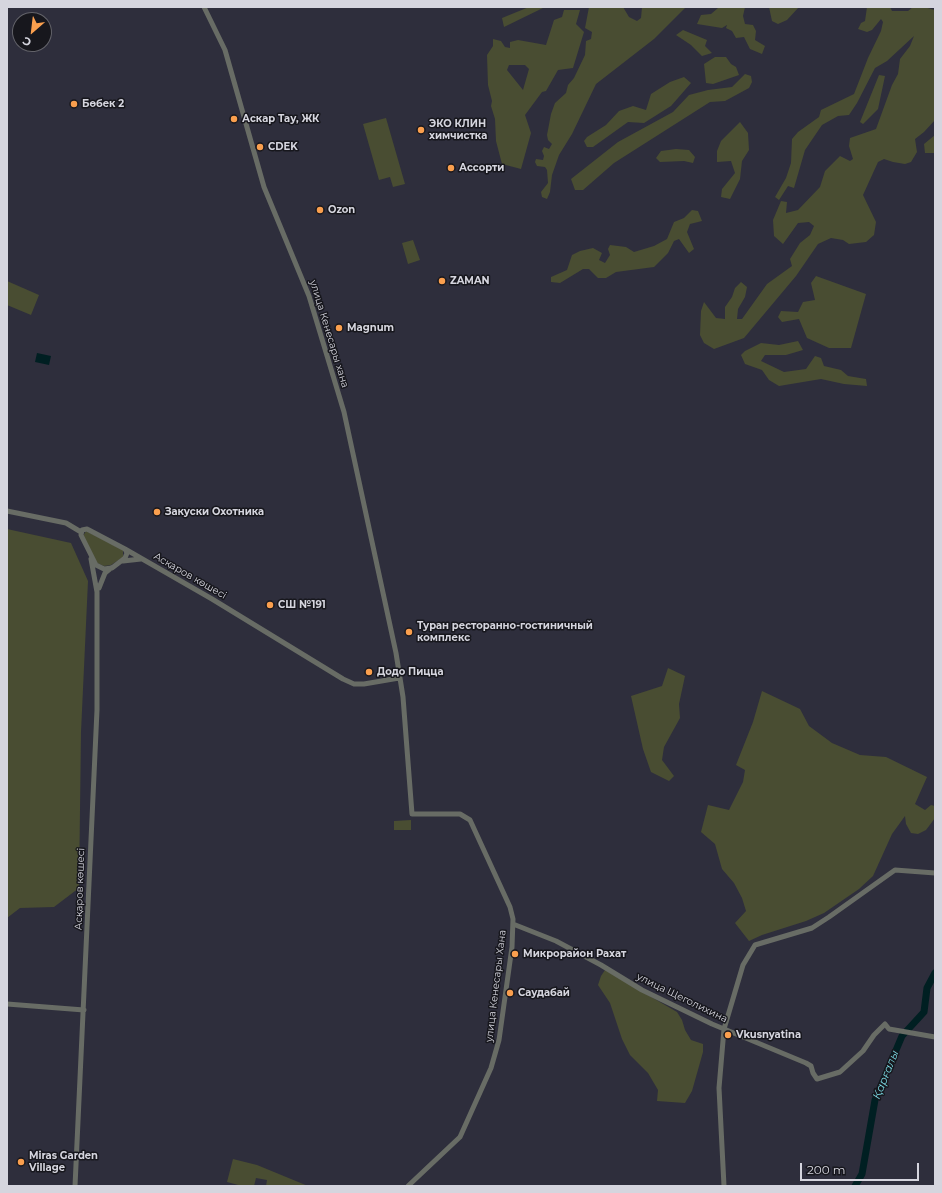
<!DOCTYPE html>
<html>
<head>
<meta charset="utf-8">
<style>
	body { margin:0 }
	#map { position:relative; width:942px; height:1193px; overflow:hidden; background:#2e2e3c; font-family:Montserrat,sans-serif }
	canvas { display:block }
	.frame { position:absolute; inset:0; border:8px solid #d5d5de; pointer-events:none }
	.north { position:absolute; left:12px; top:12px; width:40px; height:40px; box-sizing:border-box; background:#17171d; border:1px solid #63636a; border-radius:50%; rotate:208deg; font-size:11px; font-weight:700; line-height:16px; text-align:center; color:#d5d5de }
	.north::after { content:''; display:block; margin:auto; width:14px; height:18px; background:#fa9f4e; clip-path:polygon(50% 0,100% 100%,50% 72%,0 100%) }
	.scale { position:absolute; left:800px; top:1163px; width:119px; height:18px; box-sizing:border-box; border:2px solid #d5d5de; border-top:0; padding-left:5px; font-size:12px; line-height:14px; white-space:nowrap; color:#d5d5de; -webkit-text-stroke:3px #17171d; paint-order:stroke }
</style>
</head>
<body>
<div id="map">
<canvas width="942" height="1193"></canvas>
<div class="frame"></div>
<div class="north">С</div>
<div class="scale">200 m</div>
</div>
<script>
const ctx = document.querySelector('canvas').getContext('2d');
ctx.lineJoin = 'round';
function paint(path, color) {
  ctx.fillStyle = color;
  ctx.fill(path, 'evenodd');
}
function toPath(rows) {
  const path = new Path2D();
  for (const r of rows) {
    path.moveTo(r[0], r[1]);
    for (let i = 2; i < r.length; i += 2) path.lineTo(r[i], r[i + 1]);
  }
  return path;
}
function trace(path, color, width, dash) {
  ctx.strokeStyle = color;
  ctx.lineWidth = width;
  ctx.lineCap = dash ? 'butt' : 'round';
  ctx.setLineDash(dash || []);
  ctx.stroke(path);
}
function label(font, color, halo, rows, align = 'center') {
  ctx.font = font + ' Montserrat,sans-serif';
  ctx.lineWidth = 3;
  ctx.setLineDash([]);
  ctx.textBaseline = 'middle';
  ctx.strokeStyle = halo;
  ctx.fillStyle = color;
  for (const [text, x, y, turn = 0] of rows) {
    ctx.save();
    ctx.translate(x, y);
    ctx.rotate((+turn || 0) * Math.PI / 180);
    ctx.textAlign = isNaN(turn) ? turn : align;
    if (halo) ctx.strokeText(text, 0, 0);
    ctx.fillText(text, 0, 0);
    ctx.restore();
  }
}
paint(toPath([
	[529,7,545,7,504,27,502,18],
	[589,7,623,7,629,17,637,21,641,18,642,7,686,7,654,39,596,84,572,134,559,155,552,175,550,192,547,199,542,197,541,192,548,183,547,170,545,167,537,166,535,162,536,159,543,160,544,156,542,151,544,147,549,149,552,144,548,140,547,135,551,114,555,103,566,93,568,85,574,78,585,55,586,41,591,39,592,32,585,28],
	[745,7,743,16,745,24,753,25,756,31,755,40,765,46,762,54,750,49,744,37,736,38,732,31,726,28,727,25,722,28,697,24,701,15,711,14,718,8],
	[769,7,799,7,787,20,778,24,772,21],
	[867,7,890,7,892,11,908,11,913,7,924,7,935,10,935,120,924,132,915,139,917,152,911,162,905,164,893,162,884,159,878,162,863,195,876,222,874,235,866,242,849,244,843,240,831,238,818,244,796,276,744,338,714,349,704,343,700,335,701,311,704,302,716,318,725,319,725,307,732,297,735,288,741,282,747,287,745,297,738,309,737,319,742,319,767,284,792,266,790,259,800,243,810,235,814,226,809,222,798,223,783,244,774,236,773,220,781,201,787,202,786,213,798,210,820,187,825,171,840,156,850,161,853,159,849,146,850,138,876,129,892,85,898,74,900,59,910,46,914,36,887,61,875,68,857,103,849,115,838,116,822,125,805,150,794,188,788,186,779,200,775,197,786,178,791,163,792,139,798,132,819,117,821,110,854,94,868,58,881,31,883,22,881,19,872,30,867,32,858,29,861,23,865,21],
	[564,10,580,10,576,24,584,32,573,68,558,70,546,91,542,92,525,115,531,133,521,169,502,164,496,141,495,119,491,106,492,101,488,85,487,55,493,46,493,39,501,41,505,47,510,48,510,42,518,40,546,45,554,20,562,17],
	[525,65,529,69,523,90,507,70,509,65],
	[683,30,707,40,705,46,712,53,702,56,691,45,676,35],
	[715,57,726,57,731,64,736,67,739,75,713,84,706,83,704,64],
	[745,74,751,76,752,82,749,88,725,101,710,102,614,163,583,190,575,190,571,179,618,142,673,112,689,95,708,90,732,87],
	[879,75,885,76,878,109,863,124,860,122],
	[684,77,691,83,671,106,644,123,628,122,593,147,587,147,584,141,587,137,606,125,619,111,633,106,646,110,651,94,670,82],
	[386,118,405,184,393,187,390,177,379,180,363,124],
	[740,122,748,133,749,150,742,161,740,179,730,199,721,197,722,189,735,173,731,161,717,162,717,151,721,141],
	[935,135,935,153,925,153,924,144],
	[676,149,689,150,695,157,693,163,684,161,660,162,656,158,661,151],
	[692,210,698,211,702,221,690,224,687,232,694,249,689,253,679,239,674,241,668,253,654,267,616,272,606,278,598,278,589,269,583,269,560,283,551,282,551,277,567,270,572,255,580,251,593,248,602,253,599,260,605,263,610,255,608,249,610,245,626,247,634,252,654,246,667,239,674,222,684,218],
	[413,240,420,260,408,264,402,243],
	[816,276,866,294,851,348,829,348,807,338,799,319,782,322,778,317,781,311,798,312,803,302,815,300,811,283],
	[7,281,39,295,31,315,7,305],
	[798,341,803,350,786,355,765,355,761,361,784,372,806,369,815,356,821,358,824,366,841,370,848,376,866,379,867,386,844,384,821,379,779,386,769,380,762,370,745,364,741,355,745,351,761,343,779,345],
	[7,529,71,543,88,581,81,732,79,888,54,907,20,908,7,918],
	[86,531,123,550,123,557,111,565,104,566,97,563,83,536],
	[668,668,685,676,679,704,680,718,664,747,662,760,674,776,669,781,651,772,643,749,631,696,662,686],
	[762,691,800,709,809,726,832,743,860,755,886,757,927,777,915,804,925,810,931,805,935,806,935,818,926,830,918,834,911,833,906,824,905,816,892,834,873,876,859,889,824,913,806,921,762,935,749,941,735,923,746,911,742,898,734,883,722,869,715,844,701,832,708,805,729,810,743,782,745,770,736,765,753,722],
	[411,820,411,830,394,830,394,821],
	[605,970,677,1012,682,1020,685,1030,691,1040,703,1044,703,1052,692,1091,685,1103,657,1101,658,1090,648,1073,630,1055,622,1039,610,1003,598,985,601,976],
	[233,1159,257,1165,308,1186,266,1186,267,1180,256,1178,254,1186,242,1186,227,1182]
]), '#494d32');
paint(toPath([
	[37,353,51,356,49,365,35,362]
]), '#001f22');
trace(toPath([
	[855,1186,862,1174,875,1100,902,1036,924,1012,927,988,935,973]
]), '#001f22', 7);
trace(toPath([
	[204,7,225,50,264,187,309,296,344,412,396,653,403,697,412,814,460,814,470,820,510,907,513,919,512,947,499,1040,491,1068,460,1137,408,1186],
	[7,511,66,523,81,532],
	[87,529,125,549,127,553,125,558,112,568,104,569,96,565,81,535,82,530,87,529],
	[125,549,212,599,343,679,354,684,364,684,399,678],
	[123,561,141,559],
	[99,588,105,573,111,568],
	[513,924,556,941,601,965,642,990,712,1024,806,1063,811,1066,813,1073,817,1079,840,1072,863,1051,874,1035,885,1024,889,1029,935,1037],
	[7,1004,84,1010],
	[75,1186,97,710,97,592,91,559],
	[724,1186,719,1088,724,1029,743,965,755,945,812,928,829,917,895,870,935,873]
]), '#686c65', 5);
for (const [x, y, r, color] of [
	[74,104,4,"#fa9f4e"],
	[234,119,4,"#fa9f4e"],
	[421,130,4,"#fa9f4e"],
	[260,147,4,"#fa9f4e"],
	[451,168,4,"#fa9f4e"],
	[320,210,4,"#fa9f4e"],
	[442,281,4,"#fa9f4e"],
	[339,328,4,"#fa9f4e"],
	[157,512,4,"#fa9f4e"],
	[270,605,4,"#fa9f4e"],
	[409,632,4,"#fa9f4e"],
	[369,672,4,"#fa9f4e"],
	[515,954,4,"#fa9f4e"],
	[510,993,4,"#fa9f4e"],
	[728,1035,4,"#fa9f4e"],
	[21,1162,4,"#fa9f4e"]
]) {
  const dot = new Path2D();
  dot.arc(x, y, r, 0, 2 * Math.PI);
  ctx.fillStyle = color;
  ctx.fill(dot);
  trace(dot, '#17171d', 1.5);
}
label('bold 10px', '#d5d5de', '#17171d', [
	["Бөбек 2",82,104],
	["Аскар Тау, ЖК",242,119],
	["ЭКО КЛИН",429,124],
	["химчистка",429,136],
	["CDEK",268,147],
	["Ассорти",459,168],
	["Ozon",328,210],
	["ZAMAN",450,281],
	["Magnum",347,328],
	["Закуски Охотника",165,512],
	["СШ №191",278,605],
	["Туран ресторанно-гостиничный",417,626],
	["комплекс",417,638],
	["Додо Пицца",377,672],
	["Микрорайон Рахат",523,954],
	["Саудабай",518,993],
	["Vkusnyatina",736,1035],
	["Miras Garden",29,1156],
	["Village",29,1168]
], 'left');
label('10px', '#d5d5de', '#17171d', [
	["улица Кенесары хана",329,334,73],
	["Асқаров көшесі",190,576,30],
	["Асқаров көшесі",80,889,-88],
	["улица Кенесары Хана",496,986,-83],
	["улица Щеголихина",682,998,26]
]);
label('italic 11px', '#7adbe4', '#17171d', [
	["Қарғалы",886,1075,-68]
]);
</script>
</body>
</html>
